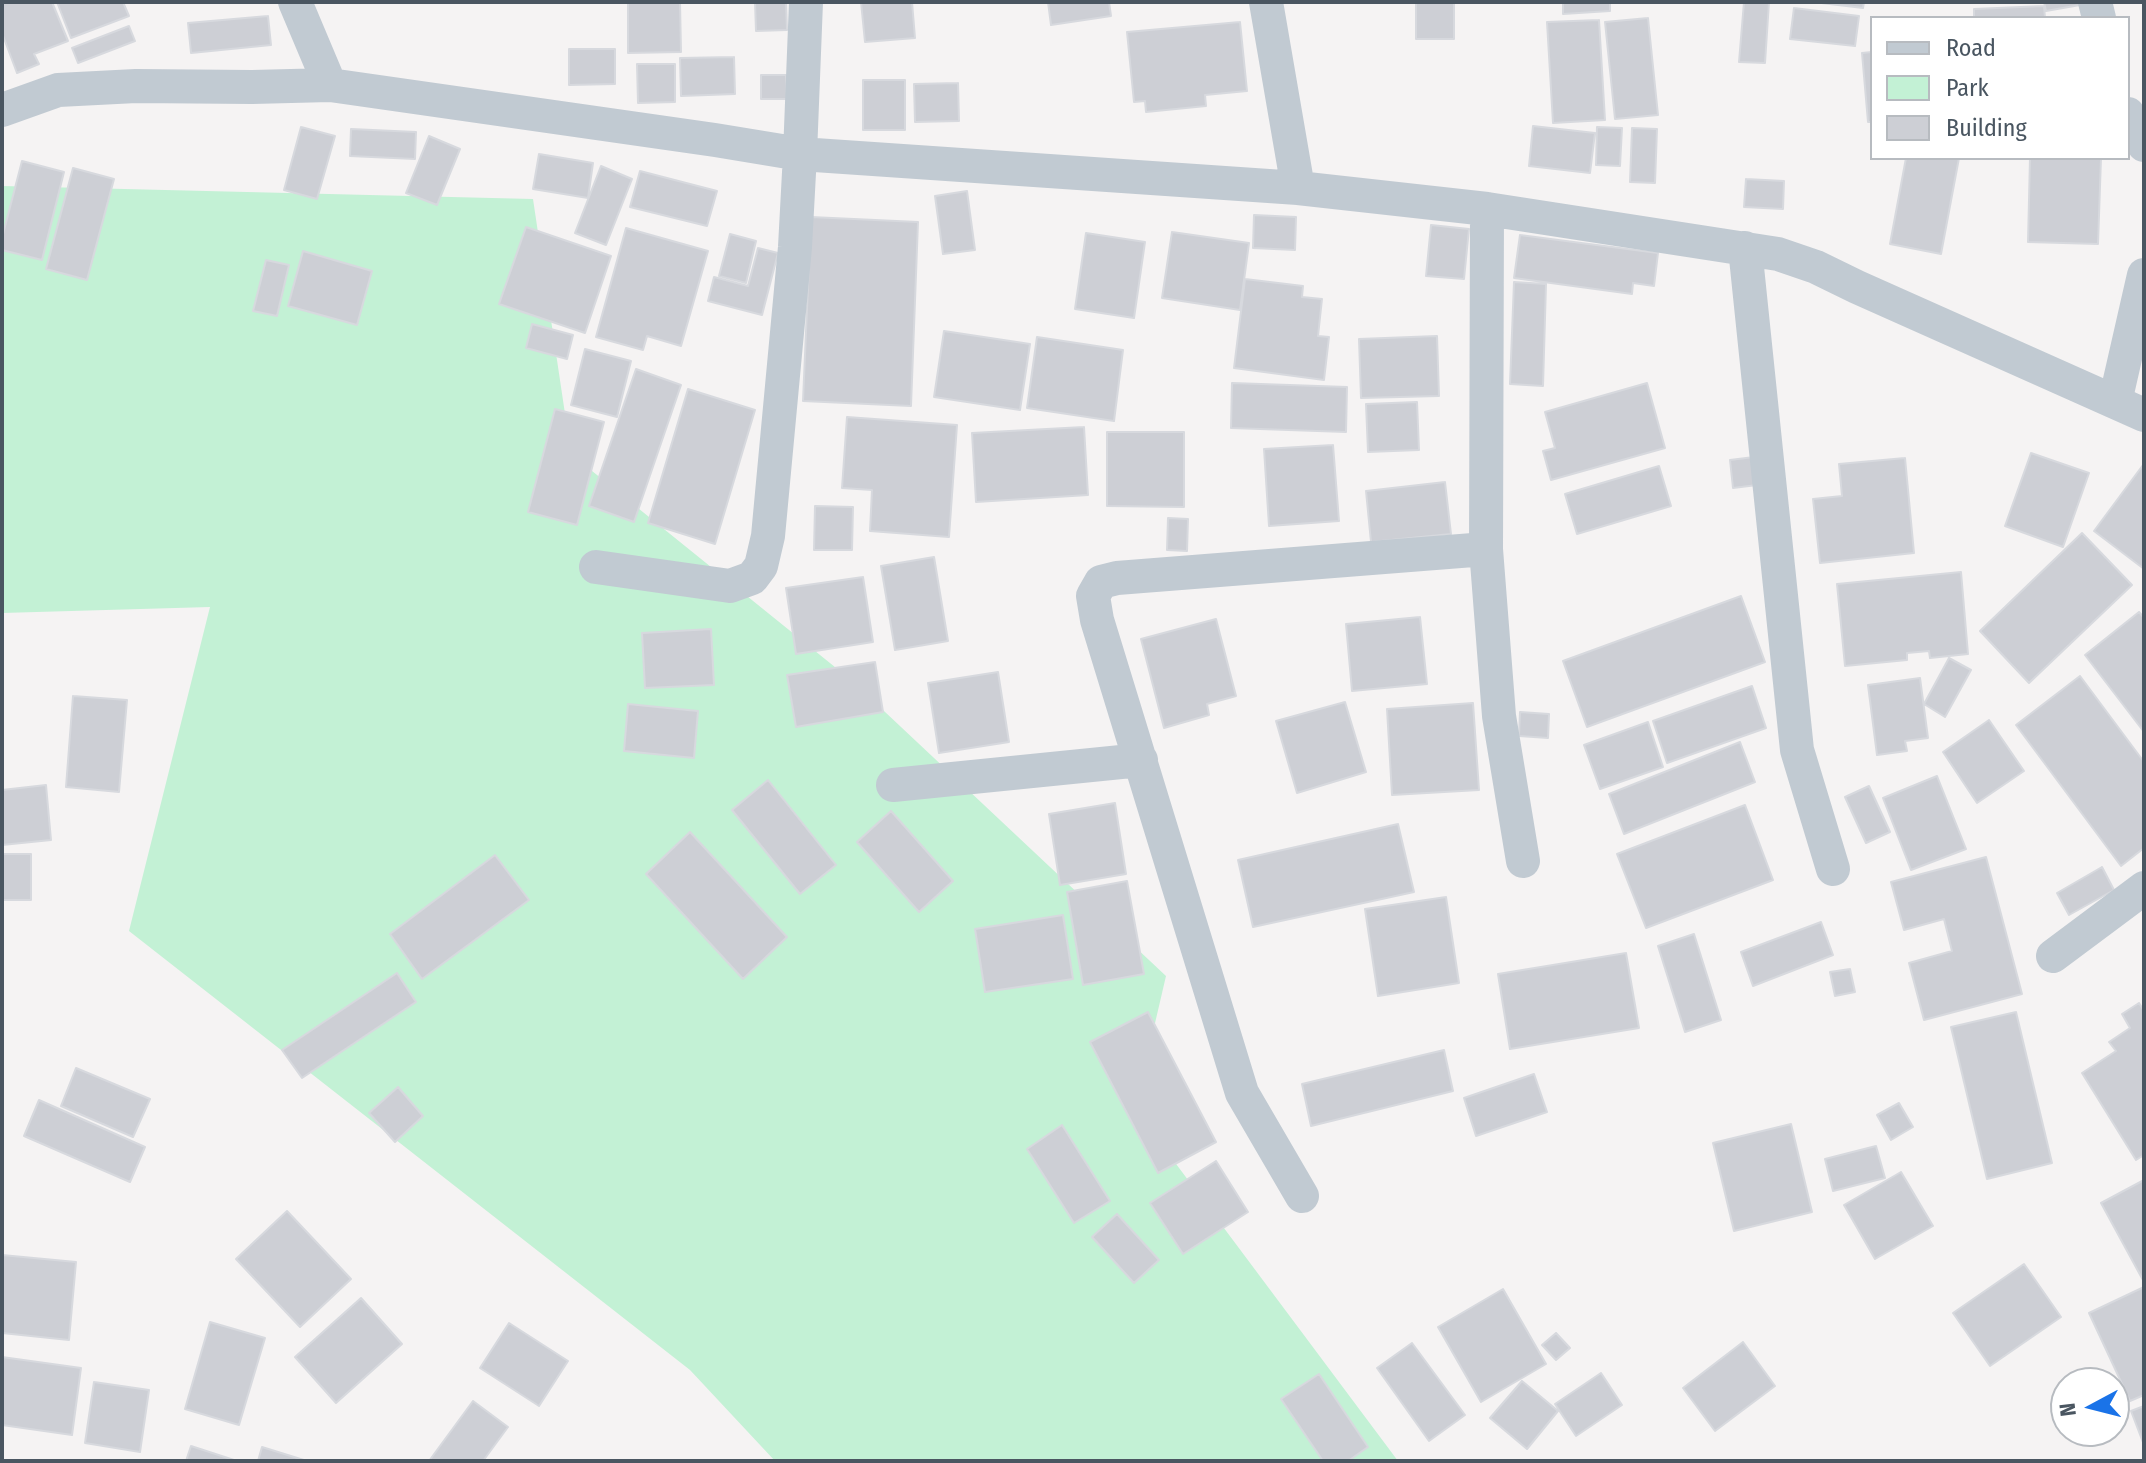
<!DOCTYPE html>
<html>
<head>
<meta charset="utf-8">
<style>
	body { margin:0 }
	#map { position:relative; width:2146px; height:1463px; overflow:hidden; background:#f5f3f3; font-family:"Fira Sans Condensed",sans-serif }
	canvas { display:block }
	.frame { position:absolute; inset:0; border:4px solid #4a5661; pointer-events:none }
	.legend { position:absolute; left:1870px; top:16px; width:260px; height:144px; box-sizing:border-box; background:#fff; border:2px solid #b7bbc0; margin:0; padding:10px 14px; list-style:none; font-size:24px; color:#4a5661 }
	.legend li { display:flex; align-items:center; gap:16px; height:40px }
	.legend b { width:40px; border:2px solid #b7bbc0 }
	.north { position:absolute; left:2050px; top:1367px; width:80px; height:80px; box-sizing:border-box; background:#fff; border:2px solid #b7bbc0; border-radius:50%; rotate:263deg; font-size:22px; font-weight:700; line-height:32px; text-align:center; color:#4a5661 }
	.north::after { content:''; display:block; margin:auto; width:28px; height:36px; background:#1a73e8; clip-path:polygon(50% 0,100% 100%,50% 72%,0 100%) }
</style>
</head>
<body>
<div id="map">
<canvas width="2146" height="1463"></canvas>
<div class="frame"></div>
<ul class="legend">
<li><b style="height:10px;background:#c1cad2"></b>Road</li>
<li><b style="height:22px;background:#c3f1d5"></b>Park</li>
<li><b style="height:22px;background:#cdcfd5"></b>Building</li>
</ul>
<div class="north">N</div>
</div>
<script>
const ctx = document.querySelector('canvas').getContext('2d');
ctx.lineJoin = 'round';
function paint(path, color) {
  ctx.fillStyle = color;
  ctx.fill(path, 'evenodd');
}
function toPath(rows) {
  const path = new Path2D();
  for (const r of rows) {
    path.moveTo(r[0], r[1]);
    for (let i = 2; i < r.length; i += 2) path.lineTo(r[i], r[i + 1]);
  }
  return path;
}
function trace(path, color, width, dash) {
  ctx.strokeStyle = color;
  ctx.lineWidth = width;
  ctx.lineCap = dash ? 'butt' : 'round';
  ctx.setLineDash(dash || []);
  ctx.stroke(path);
}
paint(toPath([
	[2,186,533,199,571,454,851,680,1166,976,1135,1109,1398,1461,775,1461,690,1370,129,931,210,607,2,613]
]), '#c3f1d5');
const building = toPath([
	[2,2,52,2,68,41,34,54,39,64,17,73,2,33,2,2],
	[57,2,123,2,129,16,71,38,57,2],
	[628,2,680,2,681,52,628,53,628,2],
	[755,2,786,2,787,30,756,31,755,2],
	[861,2,912,2,915,38,865,42,861,2],
	[1048,2,1109,2,1111,16,1051,25,1048,2],
	[1416,2,1454,2,1454,39,1416,39,1416,2],
	[1563,2,1610,2,1610,11,1563,14,1563,2],
	[1744,2,1769,2,1765,63,1739,62,1744,2],
	[1813,2,1864,2,1863,8,1813,2],
	[2044,2,2080,2,2080,5,2046,11,2044,2],
	[2044,6,2045,18,1974,18,1974,9,2044,6],
	[1794,8,1859,16,1855,46,1790,39,1794,8],
	[268,16,271,45,191,53,188,23,268,16],
	[1648,18,1658,115,1615,119,1605,22,1648,18],
	[1599,20,1605,120,1553,123,1547,22,1599,20],
	[1240,22,1247,91,1205,95,1206,106,1146,112,1145,101,1134,102,1127,32,1240,22],
	[129,26,135,41,78,63,72,48,129,26],
	[569,49,615,49,615,84,569,85,569,49],
	[1872,52,1872,122,1868,122,1862,53,1872,52],
	[734,57,735,94,681,96,680,58,734,57],
	[637,64,675,64,675,102,638,103,637,64],
	[761,75,786,75,787,99,761,99,761,75],
	[863,80,905,80,905,130,863,130,863,80],
	[958,83,959,121,915,122,914,84,958,83],
	[1533,126,1595,133,1590,173,1529,166,1533,126],
	[301,127,335,136,317,199,284,190,301,127],
	[1597,127,1622,128,1620,166,1596,165,1597,127],
	[1632,128,1657,129,1655,183,1630,182,1632,128],
	[351,129,416,132,415,159,350,156,351,129],
	[429,136,460,149,437,205,406,193,429,136],
	[539,154,593,163,588,198,533,189,539,154],
	[1906,158,1959,158,1941,254,1890,244,1906,158],
	[2030,158,2101,158,2098,244,2028,242,2030,158],
	[22,161,64,172,42,260,2,250,2,238,22,161],
	[601,166,632,179,606,245,575,233,601,166],
	[73,168,114,179,87,280,46,269,73,168],
	[640,171,717,191,707,226,630,207,640,171],
	[1746,179,1784,181,1783,209,1744,207,1746,179],
	[967,191,975,250,943,254,935,196,967,191],
	[1254,215,1296,217,1295,250,1253,248,1254,215],
	[811,217,918,222,911,406,803,401,811,217],
	[1431,225,1469,229,1464,279,1426,276,1431,225],
	[526,227,611,256,585,333,499,304,526,227],
	[626,228,708,251,681,346,647,336,643,350,596,337,626,228],
	[1172,232,1249,243,1240,310,1162,298,1172,232],
	[1086,233,1145,242,1134,318,1075,309,1086,233],
	[730,234,756,241,746,283,719,276,730,234],
	[1520,235,1658,253,1654,286,1633,283,1632,294,1514,278,1520,235],
	[758,248,778,253,762,315,708,301,714,277,748,286,758,248],
	[303,251,372,271,357,325,288,306,303,251],
	[266,260,289,265,277,316,253,311,266,260],
	[1245,279,1303,286,1302,297,1322,299,1318,336,1329,337,1324,380,1234,368,1245,279],
	[1514,282,1546,284,1543,386,1510,384,1514,282],
	[532,324,573,335,567,359,526,348,532,324],
	[944,331,1030,344,1020,410,934,397,944,331],
	[1437,336,1439,396,1361,398,1359,339,1437,336],
	[1037,337,1123,350,1114,421,1027,408,1037,337],
	[585,349,631,361,617,417,571,405,585,349],
	[636,369,681,385,634,522,589,506,636,369],
	[1232,383,1347,387,1346,432,1231,428,1232,383],
	[1647,383,1665,448,1551,480,1543,451,1555,448,1545,412,1647,383],
	[688,389,755,410,715,544,648,523,688,389],
	[1417,402,1419,450,1368,452,1366,404,1417,402],
	[555,409,604,422,577,525,528,512,555,409],
	[847,417,957,425,949,537,870,531,872,490,842,488,847,417],
	[1084,427,1088,495,976,502,972,433,1084,427],
	[1107,432,1184,432,1184,507,1107,506,1107,432],
	[1333,445,1339,521,1269,526,1264,449,1333,445],
	[2031,453,2089,473,2063,547,2005,526,2031,453],
	[1754,457,1757,485,1733,488,1730,460,1754,457],
	[1905,458,1914,553,1820,563,1813,499,1842,496,1839,464,1905,458],
	[2143,465,2144,465,2144,569,2094,531,2143,465],
	[1659,466,1671,506,1577,534,1565,494,1659,466],
	[1445,482,1451,534,1371,542,1366,491,1445,482],
	[815,506,853,507,852,550,814,550,815,506],
	[1168,518,1188,519,1187,551,1167,550,1168,518],
	[2082,533,2132,585,2029,683,1980,631,2082,533],
	[934,557,948,641,895,650,881,566,934,557],
	[1961,572,1968,654,1930,658,1929,651,1907,653,1907,660,1845,666,1837,584,1961,572],
	[863,577,873,642,796,654,786,588,863,577],
	[1741,596,1765,662,1587,727,1563,661,1741,596],
	[2139,612,2144,618,2144,732,2085,655,2139,612],
	[1420,617,1427,684,1352,691,1346,624,1420,617],
	[1216,619,1236,696,1207,704,1209,715,1164,728,1141,639,1216,619],
	[711,629,714,685,645,688,642,633,711,629],
	[1949,658,1971,670,1945,717,1924,704,1949,658],
	[875,662,883,712,796,727,787,675,875,662],
	[998,672,1009,742,939,753,928,683,998,672],
	[2080,676,2144,762,2144,848,2121,866,2016,725,2080,676],
	[1920,678,1928,738,1905,741,1907,751,1877,755,1868,685,1920,678],
	[1752,686,1766,728,1667,763,1653,721,1752,686],
	[73,696,127,700,119,792,66,787,73,696],
	[1345,702,1366,772,1297,793,1276,721,1345,702],
	[1473,703,1479,790,1392,795,1387,709,1473,703],
	[628,704,698,711,694,758,624,751,628,704],
	[1520,712,1549,714,1548,738,1519,736,1520,712],
	[1989,720,2024,771,1977,803,1943,752,1989,720],
	[1648,722,1663,767,1600,789,1584,745,1648,722],
	[1740,742,1755,782,1624,834,1609,794,1740,742],
	[1937,776,1966,849,1911,870,1883,798,1937,776],
	[768,780,836,865,800,894,732,810,768,780],
	[46,785,51,840,2,845,2,790,46,785],
	[1869,786,1890,832,1866,843,1845,797,1869,786],
	[1115,803,1126,874,1060,885,1049,814,1115,803],
	[1745,805,1773,880,1646,928,1617,854,1745,805],
	[891,811,953,881,919,912,857,842,891,811],
	[1398,824,1414,892,1253,927,1238,860,1398,824],
	[690,832,787,937,743,979,646,874,690,832],
	[2,854,31,854,31,900,2,900,2,854],
	[495,855,529,900,422,979,390,934,495,855],
	[1986,857,2022,994,1924,1020,1909,963,1952,951,1944,919,1904,930,1891,882,1986,857],
	[2102,867,2114,890,2069,915,2057,893,2102,867],
	[1127,881,1144,974,1083,985,1067,892,1127,881],
	[1446,897,1459,983,1378,996,1365,909,1446,897],
	[1063,915,1073,979,985,992,975,929,1063,915],
	[1821,922,1833,955,1753,986,1741,952,1821,922],
	[1694,934,1721,1020,1685,1032,1658,946,1694,934],
	[1626,953,1639,1028,1510,1049,1498,974,1626,953],
	[1850,969,1855,992,1835,996,1830,972,1850,969],
	[397,973,416,1002,302,1078,282,1050,397,973],
	[2139,1003,2144,1011,2144,1155,2136,1160,2082,1073,2116,1051,2109,1042,2130,1028,2122,1014,2139,1003],
	[1148,1012,1216,1142,1158,1173,1090,1042,1148,1012],
	[2016,1012,2052,1163,1987,1179,1951,1027,2016,1012],
	[1444,1050,1453,1091,1311,1126,1302,1084,1444,1050],
	[76,1068,150,1099,133,1137,61,1106,76,1068],
	[1534,1074,1547,1112,1476,1136,1464,1098,1534,1074],
	[398,1087,423,1116,395,1142,369,1113,398,1087],
	[39,1100,145,1147,130,1182,24,1136,39,1100],
	[1899,1103,1913,1127,1891,1140,1877,1115,1899,1103],
	[1791,1124,1812,1212,1734,1231,1713,1143,1791,1124],
	[1062,1125,1110,1201,1074,1223,1027,1149,1062,1125],
	[1876,1146,1885,1178,1833,1191,1825,1159,1876,1146],
	[1216,1161,1248,1212,1183,1254,1150,1203,1216,1161],
	[1901,1172,1933,1226,1875,1259,1844,1205,1901,1172],
	[2144,1180,2144,1282,2101,1203,2144,1180],
	[287,1211,351,1279,300,1327,236,1259,287,1211],
	[1117,1214,1159,1260,1134,1283,1092,1237,1117,1214],
	[2,1255,76,1262,69,1340,2,1333,2,1255],
	[2024,1264,2061,1317,1990,1366,1953,1313,2024,1264],
	[2144,1287,2144,1395,2130,1401,2089,1313,2144,1287],
	[1503,1289,1546,1364,1481,1402,1438,1327,1503,1289],
	[361,1298,402,1344,336,1403,295,1357,361,1298],
	[210,1322,265,1338,239,1425,185,1409,210,1322],
	[509,1323,568,1361,539,1406,480,1368,509,1323],
	[1556,1333,1570,1348,1556,1360,1542,1345,1556,1333],
	[1743,1342,1775,1386,1715,1431,1683,1388,1743,1342],
	[1412,1343,1465,1415,1429,1441,1377,1368,1412,1343],
	[2,1357,81,1368,72,1435,2,1425,2,1357],
	[1601,1373,1622,1405,1576,1436,1555,1404,1601,1373],
	[1319,1374,1368,1447,1348,1461,1323,1461,1281,1399,1319,1374],
	[1522,1381,1558,1411,1527,1449,1490,1418,1522,1381],
	[94,1382,149,1390,140,1452,85,1443,94,1382],
	[473,1401,508,1427,483,1461,429,1461,473,1401],
	[2144,1406,2144,1445,2131,1411,2144,1406],
	[191,1446,237,1461,186,1461,191,1446],
	[262,1447,307,1461,258,1461,262,1447]
]);
paint(building, '#cdcfd5');
trace(building, '#d7d9de', 2);
trace(toPath([
	[295,2,330,85],
	[1266,2,1298,188],
	[2095,2,2099,18],
	[2,110,58,90,136,86,252,87,330,85,715,140,800,154,1298,188,1487,209,1778,254,1816,267,1857,287,2144,415],
	[2128,114,2144,145],
	[1487,209,1486,549,1499,716,1523,861],
	[1745,248,1797,750,1833,869],
	[2115,402,2144,275],
	[596,567,730,586,752,578,761,566,768,536,795,247,800,154,806,2],
	[893,785,1141,760],
	[2053,956,2144,888],
	[1302,1196,1242,1093,1097,620,1093,596,1101,582,1117,578,1486,549]
]), '#c1cad2', 34);
</script>
</body>
</html>
